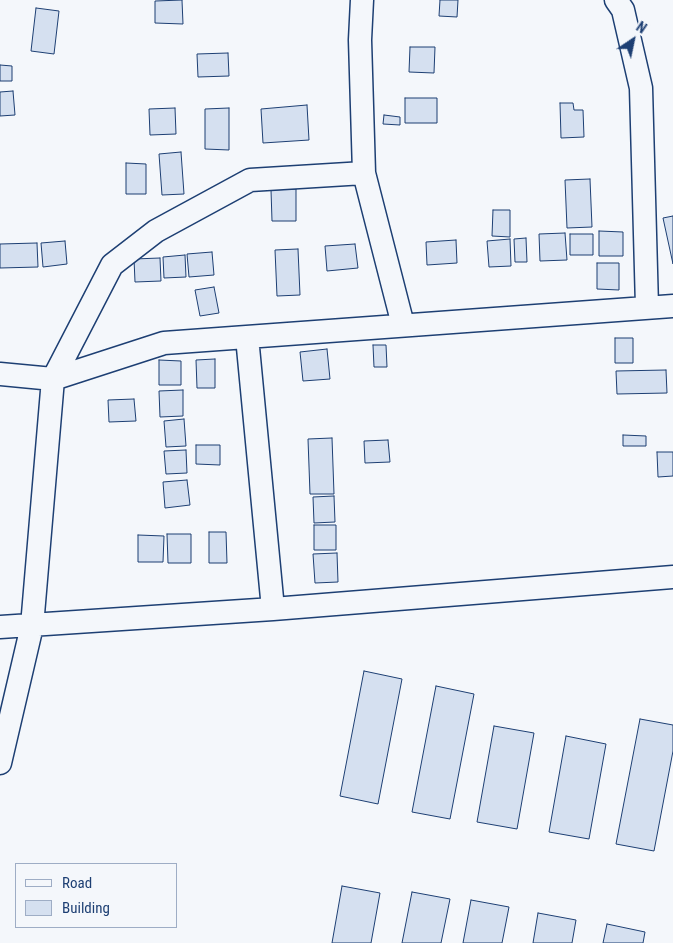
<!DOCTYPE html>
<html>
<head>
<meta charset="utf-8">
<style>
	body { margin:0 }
	#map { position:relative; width:673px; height:943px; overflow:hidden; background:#f4f7fb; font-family:"Roboto Condensed",sans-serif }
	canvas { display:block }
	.legend { position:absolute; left:15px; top:863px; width:162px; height:65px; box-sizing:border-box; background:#f4f7fb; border:1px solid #9eadc5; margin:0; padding:6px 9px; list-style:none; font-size:15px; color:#1d3f73 }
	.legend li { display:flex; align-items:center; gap:10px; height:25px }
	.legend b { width:25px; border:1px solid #9eadc5 }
	.north { position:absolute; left:608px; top:15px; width:50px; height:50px; -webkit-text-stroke:4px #f4f7fb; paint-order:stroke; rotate:34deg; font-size:14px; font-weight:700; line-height:20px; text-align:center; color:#1d3f73 }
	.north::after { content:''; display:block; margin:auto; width:18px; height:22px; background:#1d3f73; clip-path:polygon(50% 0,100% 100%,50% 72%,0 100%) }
</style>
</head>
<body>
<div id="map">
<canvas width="673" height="943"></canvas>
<ul class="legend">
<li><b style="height:6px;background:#f4f7fb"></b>Road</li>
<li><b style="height:14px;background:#d5e0f0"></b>Building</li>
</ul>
<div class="north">N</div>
</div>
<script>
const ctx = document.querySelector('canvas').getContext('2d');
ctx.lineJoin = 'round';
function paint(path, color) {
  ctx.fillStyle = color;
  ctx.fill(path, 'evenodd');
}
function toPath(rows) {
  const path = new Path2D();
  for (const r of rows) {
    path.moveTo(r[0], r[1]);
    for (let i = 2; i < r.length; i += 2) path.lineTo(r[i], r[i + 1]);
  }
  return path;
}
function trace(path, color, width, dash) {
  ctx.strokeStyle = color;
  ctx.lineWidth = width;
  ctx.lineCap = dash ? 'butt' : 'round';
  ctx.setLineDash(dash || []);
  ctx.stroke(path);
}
const building = toPath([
	[182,0,183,24,155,23,155,1,182,0],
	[440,0,458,0,457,17,439,16,440,0],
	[36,8,59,11,54,54,31,51,36,8],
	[410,47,435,47,434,73,409,72,410,47],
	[228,53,229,76,198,77,197,54,228,53],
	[0,65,12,66,12,81,0,81,0,65],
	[13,91,15,115,0,116,0,92,13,91],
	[405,98,437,98,437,123,405,123,405,98],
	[560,103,573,103,574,110,583,110,584,137,561,138,560,103],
	[307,105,309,140,263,143,261,109,307,105],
	[175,108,176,134,150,135,149,109,175,108],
	[229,108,229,150,205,149,205,109,229,108],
	[384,115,400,117,400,125,383,124,384,115],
	[181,152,184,194,162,195,159,154,181,152],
	[126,163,146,164,146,194,126,194,126,163],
	[590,179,592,227,567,228,565,180,590,179],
	[296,189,296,221,272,221,271,190,296,189],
	[493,210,510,210,510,237,492,236,493,210],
	[673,216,673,264,663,218,673,216],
	[599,231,623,232,623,256,599,256,599,231],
	[565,233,567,260,540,261,539,234,565,233],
	[570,234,593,234,593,255,570,255,570,234],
	[526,238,527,262,515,262,514,239,526,238],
	[510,239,511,266,489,267,487,241,510,239],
	[456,240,457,263,427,265,426,242,456,240],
	[65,241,67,264,43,267,41,243,65,241],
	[37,243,38,267,0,268,0,244,37,243],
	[355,244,358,268,327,271,325,246,355,244],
	[298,249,300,295,277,296,275,250,298,249],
	[212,252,214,275,189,277,187,254,212,252],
	[185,255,186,277,164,278,163,257,185,255],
	[160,258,161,281,135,282,134,259,160,258],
	[597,263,619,263,619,290,597,289,597,263],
	[214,287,219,313,200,316,195,290,214,287],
	[615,338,633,338,633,363,615,363,615,338],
	[373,345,386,345,387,367,374,367,373,345],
	[327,349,330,379,303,381,300,352,327,349],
	[215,359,215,388,197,388,196,360,215,359],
	[159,360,181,361,181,385,159,385,159,360],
	[666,370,667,393,617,394,616,371,666,370],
	[183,390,183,416,160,417,159,391,183,390],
	[134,399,136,421,109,422,108,400,134,399],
	[184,419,186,446,166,447,164,421,184,419],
	[623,435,646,436,646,446,623,446,623,435],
	[332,438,334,494,310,494,308,439,332,438],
	[388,440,390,462,365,463,364,441,388,440],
	[196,445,220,445,220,465,196,464,196,445],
	[186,450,187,473,166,474,164,451,186,450],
	[657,452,673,452,673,476,658,477,657,452],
	[187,480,190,505,165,508,163,482,187,480],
	[334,496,335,522,314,523,313,497,334,496],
	[314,525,336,525,336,550,314,550,314,525],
	[209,532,226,532,227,563,209,563,209,532],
	[167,534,191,534,191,563,168,563,167,534],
	[138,535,164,536,163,562,138,562,138,535],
	[337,553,338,582,315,583,313,554,337,553],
	[364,671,402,679,378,804,340,796,364,671],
	[436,686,474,694,450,819,412,812,436,686],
	[640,719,673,725,673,751,654,851,616,844,640,719],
	[494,726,534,733,517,829,477,822,494,726],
	[566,736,606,744,589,839,549,832,566,736],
	[342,886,380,893,371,943,332,943,342,886],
	[412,892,450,899,441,943,402,943,412,892],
	[471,900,509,907,502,943,463,943,471,900],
	[538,913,576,920,572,943,533,943,538,913],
	[607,924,645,932,643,943,603,943,607,924]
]);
paint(building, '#d5e0f0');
trace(building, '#1d3f73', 1);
const street = toPath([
	[362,0,360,40,364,173,403,325],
	[616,0,623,10,641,88,647,307],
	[247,337,273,609],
	[0,374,53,379,164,343,673,306],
	[0,627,273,609,673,577],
	[0,763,32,626,53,379,112,265,156,231,250,180,364,173]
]);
trace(street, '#1d3f73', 25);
trace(street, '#f4f7fb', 22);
</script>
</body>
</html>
